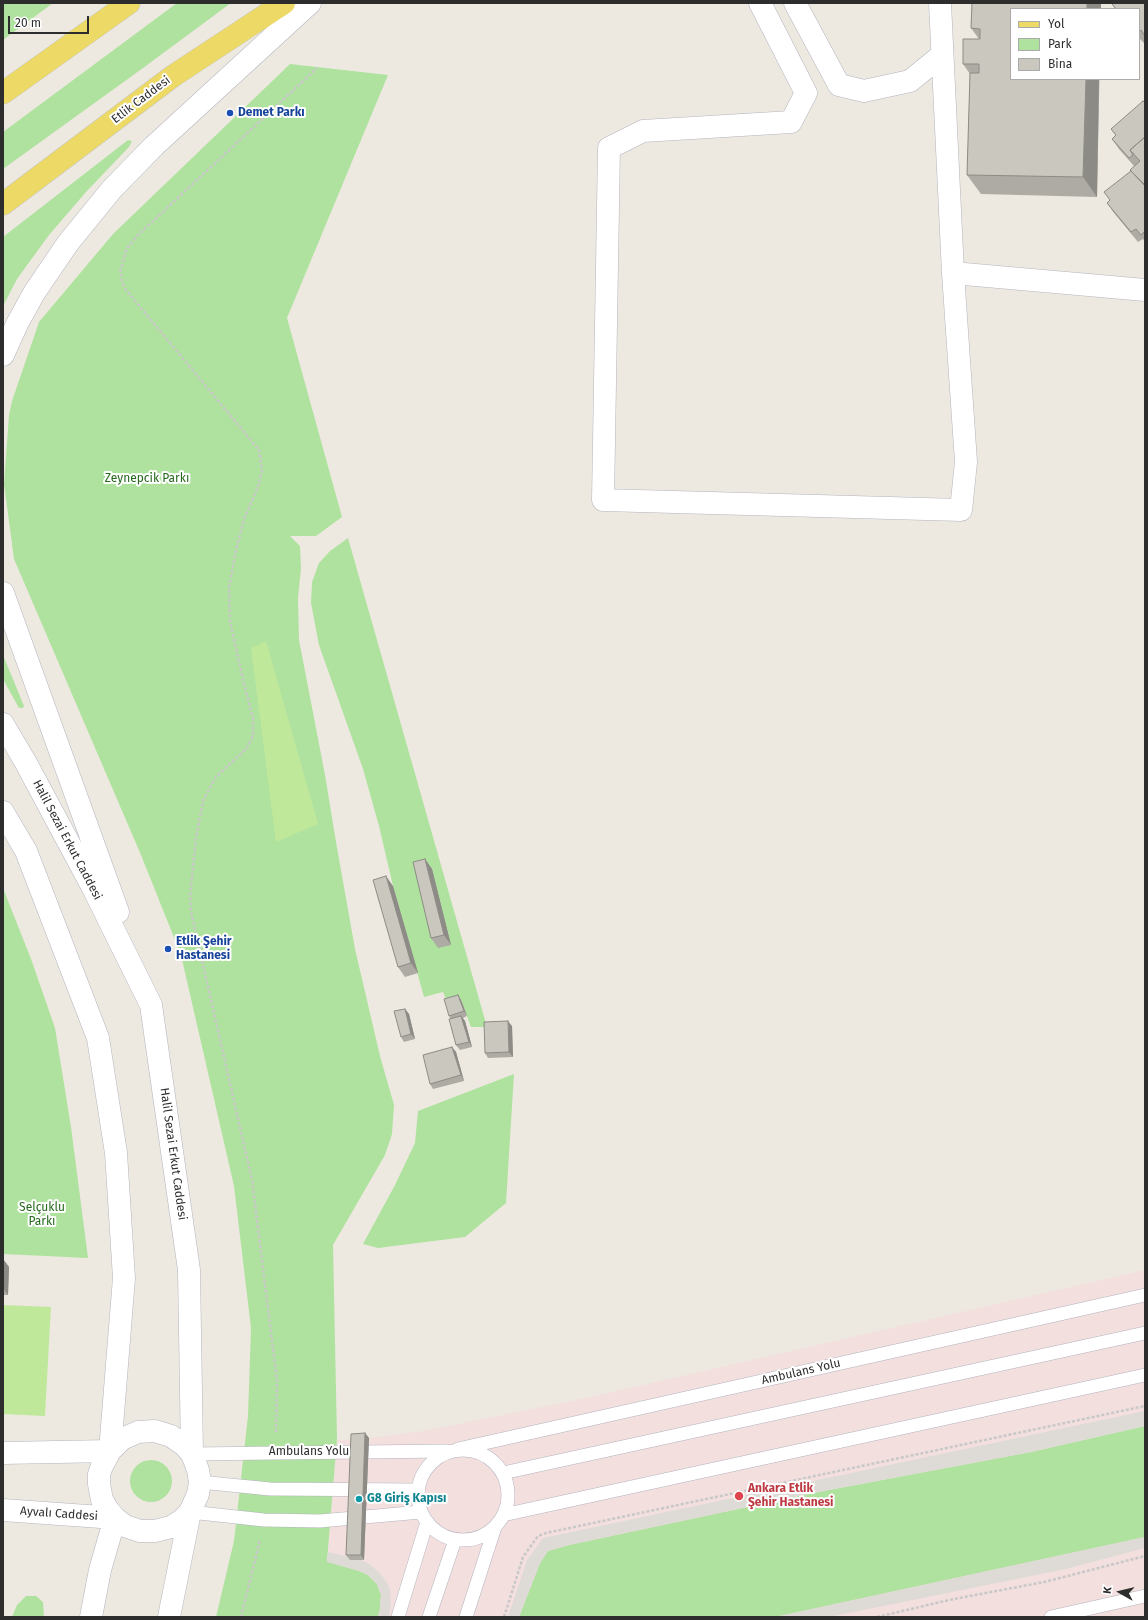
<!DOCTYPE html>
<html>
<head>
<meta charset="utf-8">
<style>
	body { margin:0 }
	#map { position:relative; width:1148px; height:1620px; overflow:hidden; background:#ede9e0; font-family:"Fira Sans",sans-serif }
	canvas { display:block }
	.frame { position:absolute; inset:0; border:4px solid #2d2d2d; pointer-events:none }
	.legend { position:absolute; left:1010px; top:8px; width:130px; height:72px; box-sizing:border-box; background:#fff; border:1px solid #ababab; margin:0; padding:5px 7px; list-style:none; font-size:12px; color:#2d2d2d }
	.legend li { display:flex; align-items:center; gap:8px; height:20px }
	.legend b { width:20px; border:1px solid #ababab }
	.north { position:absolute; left:1100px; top:1572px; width:40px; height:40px; -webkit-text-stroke:3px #fff; paint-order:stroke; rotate:278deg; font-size:11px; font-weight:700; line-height:16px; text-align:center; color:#2d2d2d }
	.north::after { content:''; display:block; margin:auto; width:14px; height:18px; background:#2d2d2d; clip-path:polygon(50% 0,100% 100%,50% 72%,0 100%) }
	.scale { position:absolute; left:8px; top:16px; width:81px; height:18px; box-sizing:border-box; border:2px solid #2d2d2d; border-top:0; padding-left:5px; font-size:12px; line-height:14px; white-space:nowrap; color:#2d2d2d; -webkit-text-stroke:3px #fff; paint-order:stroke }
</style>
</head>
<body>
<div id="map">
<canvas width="1148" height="1620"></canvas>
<div class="frame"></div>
<ul class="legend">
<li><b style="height:5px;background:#ecd966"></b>Yol</li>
<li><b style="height:11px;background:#afe29e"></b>Park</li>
<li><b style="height:11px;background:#c9c7be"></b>Bina</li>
</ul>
<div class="north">K</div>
<div class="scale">20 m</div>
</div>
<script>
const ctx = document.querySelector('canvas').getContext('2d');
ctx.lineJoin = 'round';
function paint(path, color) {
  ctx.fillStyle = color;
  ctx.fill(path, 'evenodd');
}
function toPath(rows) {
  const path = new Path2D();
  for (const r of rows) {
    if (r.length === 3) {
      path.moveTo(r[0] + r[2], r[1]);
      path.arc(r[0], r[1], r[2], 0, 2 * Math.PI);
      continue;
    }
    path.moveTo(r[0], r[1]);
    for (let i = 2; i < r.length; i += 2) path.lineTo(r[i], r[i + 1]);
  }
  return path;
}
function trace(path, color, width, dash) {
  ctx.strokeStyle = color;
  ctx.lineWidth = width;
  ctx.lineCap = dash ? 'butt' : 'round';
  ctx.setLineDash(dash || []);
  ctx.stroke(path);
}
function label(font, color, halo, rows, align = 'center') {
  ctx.font = font + ' "Fira Sans",sans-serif';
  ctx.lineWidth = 4;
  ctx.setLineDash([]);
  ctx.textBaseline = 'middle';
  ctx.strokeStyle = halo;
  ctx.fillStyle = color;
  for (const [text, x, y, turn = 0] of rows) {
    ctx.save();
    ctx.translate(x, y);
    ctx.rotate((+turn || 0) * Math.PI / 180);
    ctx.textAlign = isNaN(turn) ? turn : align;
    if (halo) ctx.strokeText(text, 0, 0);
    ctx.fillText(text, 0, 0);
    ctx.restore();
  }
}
paint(toPath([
	[1145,1270,1145,1617,315,1617,327,1562,337,1440,369,1438,424,1431,586,1398]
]), '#f3dfde');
paint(toPath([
	[3,3,53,3,3,40],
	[177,3,231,3,143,68,3,169,3,132],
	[290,64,388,75,287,318,342,517,316,536,290,536,300,546,301,568,298,598,299,640,325,775,336,842,355,949,380,1056,394,1105,392,1134,385,1155,333,1245,337,1439,327,1561,359,1571,368,1575,377,1584,381,1595,380,1609,378,1617,216,1617,234,1541,248,1416,251,1328,234,1186,181,955,141,855,14,559,4,484,9,415,12,401,39,322,113,234],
	[128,140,132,141,129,147,86,192,49,235,17,279,3,306,3,237],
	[348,538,487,1027,471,1027,461,1000,448,1004,443,992,424,997,393,886,379,826,363,769,319,645,311,603,312,582,319,563,330,551],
	[3,655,24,706,23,708,19,708,3,679],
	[3,888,31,959,55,1028,71,1127,88,1258,3,1254],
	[514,1074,506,1203,465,1237,378,1248,363,1244,395,1185,415,1143,418,1111],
	[1145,1426,1145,1537,775,1617,519,1617,540,1563,548,1551,569,1545,813,1493,1031,1452],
	[151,1481,21],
	[26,1596,36,1596,43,1602,44,1617,12,1617,17,1605]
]), '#afe29e');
paint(toPath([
	[266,641,318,824,276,842,251,648],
	[3,1305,51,1307,45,1416,3,1414]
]), '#c0e89b');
paint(toPath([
	[1145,1411,1145,1426,1031,1452,813,1493,569,1545,548,1551,540,1563,519,1617,508,1617,527,1560,543,1538],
	[1145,1537,1145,1548,1066,1569,829,1617,775,1617],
	[328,1552,359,1559,369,1564,379,1572,388,1584,390,1592,391,1602,389,1617,378,1617,380,1609,381,1595,377,1584,368,1575,359,1571,327,1562]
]), '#dedbd6');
const service = toPath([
	[458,1449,1145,1295],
	[463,1495,45],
	[192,1454,447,1451],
	[503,1473,1145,1333],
	[200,1482,270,1489,418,1490],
	[190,1512,264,1520,320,1521,421,1512],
	[503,1515,1145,1375],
	[398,1617,427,1522],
	[429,1617,455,1540],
	[466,1617,495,1527],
	[1051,1617,1145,1596]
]);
const minor = toPath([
	[760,3,806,93,791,122,643,131,609,148,603,500,961,510,966,462,953,273,940,3],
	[795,3,839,85,864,91,910,81,942,55],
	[953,273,1145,290]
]);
const secondary = toPath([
	[3,355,17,324,34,293,68,243,112,189,154,146,310,3],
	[3,593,118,912],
	[3,724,26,763,93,888,151,1005,189,1270,192,1454,198,1470,200,1482,198,1494,190,1512,169,1617],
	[3,812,26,851,98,1038,116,1153,124,1278,110,1451,102,1466,99,1474,99,1484,102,1500,108,1510,115,1518,125,1526,140,1531,155,1531,171,1527,182,1520,190,1512],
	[110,1451,122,1439,138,1432,155,1431,171,1436,184,1445,192,1454],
	[3,1453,110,1451],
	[3,1510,115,1518],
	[91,1617,100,1570,115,1518]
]);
const primary = toPath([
	[3,93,129,3],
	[3,204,173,76,284,3]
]);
trace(service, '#b3b4bf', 14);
trace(minor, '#b3b4bf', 23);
trace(secondary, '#b3b4bf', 23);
trace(primary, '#c8c8c8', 23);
trace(toPath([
	[276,1432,277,1381,252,1180,191,912,190,896,196,838,203,801,215,778,247,748,253,736,253,718,246,692,230,622,229,588,236,550,244,519,258,487,262,470,259,450,126,290,123,284,120,272,127,248,138,235,317,68],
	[241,1617,260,1540],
	[504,1617,523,1557,538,1536,546,1533,1145,1406],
	[877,1617,949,1600,1044,1582,1145,1556]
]), '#c8c8c8', 2.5, [3, 2]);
trace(service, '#fff', 13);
trace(minor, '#fff', 22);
trace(secondary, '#fff', 22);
trace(primary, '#ecd966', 22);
paint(toPath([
	[972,3,1101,3,1097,197,981,194,967,175,970,74,963,64,979,39,971,28],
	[1145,3,1145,43,1144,43,1139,38,1139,9,1115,9,1112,4],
	[1145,103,1145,242,1143,239,1138,242,1114,213,1107,203,1110,200,1134,166,1119,149,1112,139,1116,136,1111,129],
	[425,859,432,869,451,945,438,948,431,938],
	[393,886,418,973,405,977,398,967],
	[458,995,461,1000,467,1016,463,1018,465,1021,472,1047,460,1050,456,1045,451,1019,449,1016],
	[405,1009,409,1014,415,1039,404,1042,401,1037],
	[512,1026,513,1057,488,1058,485,1053],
	[452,1047,456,1052,464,1081,433,1089,430,1084],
	[3,1259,9,1267,8,1295,3,1295],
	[365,1433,369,1438,364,1560,350,1560,346,1555]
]), '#adaba3');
paint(toPath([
	[1087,3,1101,3,1101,9,1087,9],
	[1086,79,1099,79,1097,197,1083,177],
	[425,859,432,869,451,945,444,935],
	[386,876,393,886,418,973,411,963],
	[458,995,461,1000,467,1016,464,1011],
	[405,1009,409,1014,415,1039,411,1034],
	[461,1016,465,1021,472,1047,469,1042],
	[508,1021,512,1026,513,1057,509,1052],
	[452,1047,456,1052,464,1081,461,1075],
	[3,1259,9,1267,8,1295,3,1288],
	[365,1433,369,1438,364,1560,361,1555]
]), '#8d8b85');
const building = toPath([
	[972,3,1087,3,1087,9,1011,9,1011,79,1086,79,1083,177,967,175,970,73,979,73,979,64,963,64,963,39,980,39,980,29,971,28,972,3],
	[1113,3,1145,3,1145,36,1141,30,1139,32,1139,9,1116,9,1112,4,1113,3],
	[1143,101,1145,103,1145,137,1130,150,1133,155,1129,158,1112,139,1116,135,1111,129,1143,101],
	[1145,137,1145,185,1130,170,1140,161,1130,150,1145,137],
	[1131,171,1145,186,1145,231,1141,235,1136,229,1131,232,1107,203,1110,200,1104,192,1131,171],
	[425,859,444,935,431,938,413,862,425,859],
	[386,876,411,963,398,967,373,880,386,876],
	[458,995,464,1011,449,1016,444,999,458,995],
	[405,1009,411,1034,401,1037,394,1011,405,1009],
	[461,1016,469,1042,456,1045,449,1019,461,1016],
	[508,1021,509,1052,485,1053,484,1022,508,1021],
	[452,1047,461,1075,430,1084,423,1055,452,1047],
	[365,1433,361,1555,346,1555,351,1434,365,1433]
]);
paint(building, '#c9c7be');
trace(building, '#8d8b85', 1);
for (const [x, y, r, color] of [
	[230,113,4,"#1a4fb4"],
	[168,949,4,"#1a4fb4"],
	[739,1496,5,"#e0444e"],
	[359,1499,4,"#0f9aa8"]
]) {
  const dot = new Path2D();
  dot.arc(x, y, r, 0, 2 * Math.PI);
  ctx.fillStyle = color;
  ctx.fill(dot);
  trace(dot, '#fff', 1.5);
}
label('12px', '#2d2d2d', '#fff', [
	["Etlik Caddesi",141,100,-37],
	["Halil Sezai Erkut Caddesi",67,840,62],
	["Halil Sezai Erkut Caddesi",173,1154,82],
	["Ambulans Yolu",801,1372,-13],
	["Ambulans Yolu",309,1452],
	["Ayvalı Caddesi",59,1514,4]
]);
label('bold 12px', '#164399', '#fff', [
	["Demet Parkı",238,113],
	["Etlik Şehir",176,942],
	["Hastanesi",176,956]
], 'left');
label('12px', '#26691d', '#fff', [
	["Zeynepcik Parkı",147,479],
	["Selçuklu",42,1208],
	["Parkı",42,1222]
]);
label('bold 12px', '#be3a42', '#fff', [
	["Ankara Etlik",748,1489],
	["Şehir Hastanesi",748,1503]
], 'left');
label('bold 12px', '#0d838f', '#fff', [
	["G8 Giriş Kapısı",367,1499]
], 'left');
</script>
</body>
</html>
